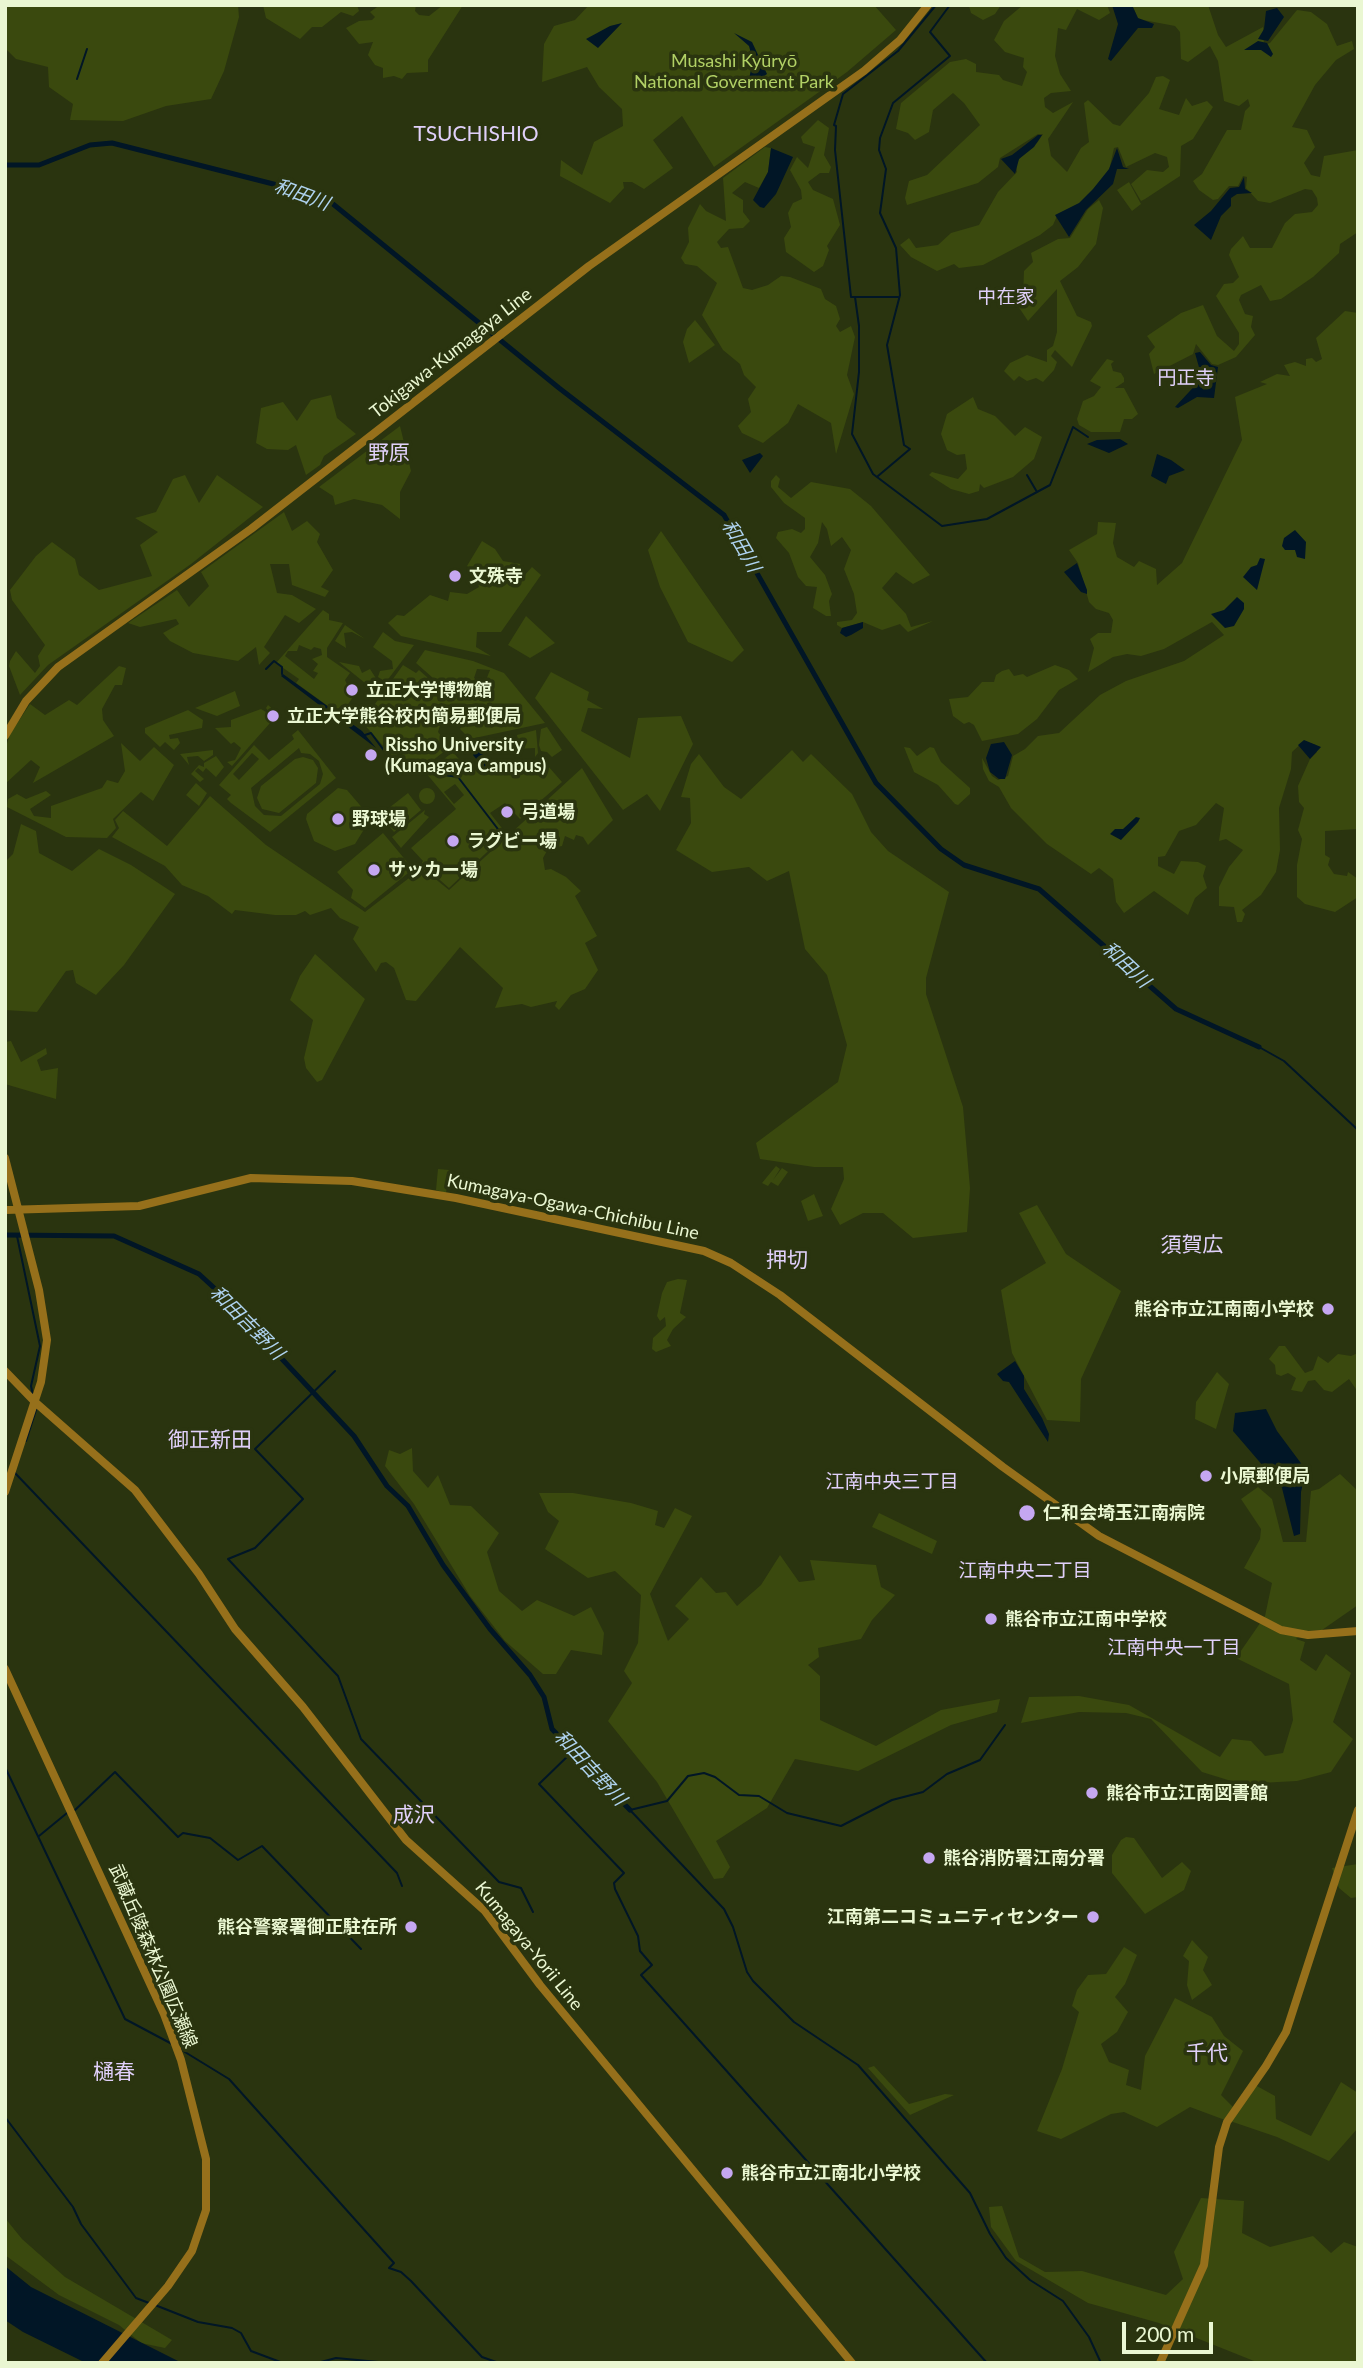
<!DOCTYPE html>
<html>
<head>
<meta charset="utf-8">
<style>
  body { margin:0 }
  #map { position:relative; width:1363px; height:2368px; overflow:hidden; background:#2a340f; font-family:Lato,sans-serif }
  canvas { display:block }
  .frame { position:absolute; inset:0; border:7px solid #eaf7d2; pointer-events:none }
  .scale { position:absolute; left:1122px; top:2322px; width:91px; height:32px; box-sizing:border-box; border:4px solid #eaf7d2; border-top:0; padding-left:9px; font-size:21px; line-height:24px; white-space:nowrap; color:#eaf7d2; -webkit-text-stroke:5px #2a340f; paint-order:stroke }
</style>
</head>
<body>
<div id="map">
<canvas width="1363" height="2368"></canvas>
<div class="frame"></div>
<div class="scale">200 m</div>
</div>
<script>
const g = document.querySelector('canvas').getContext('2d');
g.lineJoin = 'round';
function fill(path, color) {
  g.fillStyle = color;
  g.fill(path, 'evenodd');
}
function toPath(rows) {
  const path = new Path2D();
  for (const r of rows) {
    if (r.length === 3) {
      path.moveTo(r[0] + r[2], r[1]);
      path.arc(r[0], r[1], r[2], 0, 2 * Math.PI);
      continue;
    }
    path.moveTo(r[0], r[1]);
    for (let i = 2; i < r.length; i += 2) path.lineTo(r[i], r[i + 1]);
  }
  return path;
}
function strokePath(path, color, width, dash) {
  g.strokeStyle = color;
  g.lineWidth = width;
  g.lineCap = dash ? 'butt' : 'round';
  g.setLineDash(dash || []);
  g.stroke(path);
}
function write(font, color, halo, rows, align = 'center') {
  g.font = font + ' Lato,"Noto Sans JP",sans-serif';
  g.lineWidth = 7;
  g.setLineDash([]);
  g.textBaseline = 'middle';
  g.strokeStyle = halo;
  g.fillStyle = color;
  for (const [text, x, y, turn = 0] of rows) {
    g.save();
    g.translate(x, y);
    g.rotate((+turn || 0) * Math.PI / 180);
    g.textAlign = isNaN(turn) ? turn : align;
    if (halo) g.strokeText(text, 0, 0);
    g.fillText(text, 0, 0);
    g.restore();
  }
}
const green = toPath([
  [5,5,238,5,239,17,224,71,211,99,166,106,123,121,70,120,73,104,49,87,48,67,16,59,5,48],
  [263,5,357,5,359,11,353,16,341,12,322,27,312,27,300,39,266,18],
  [380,5,416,5,415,11,419,15,429,16,443,5,463,5,428,60,428,72,407,73,402,79,394,76,383,78,383,68,375,65,368,55,373,42,359,44,346,28,359,21,372,20,375,17,370,12],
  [589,5,874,5,896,30,847,72,714,167,682,116,653,140,673,168,644,189,632,182,623,182,624,188,610,203,560,176,561,160,582,175,594,142,623,126,622,109,599,87,587,67,542,82,544,44,554,26,575,20],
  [1001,5,995,14,983,20,971,13,969,6],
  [1023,5,1107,5,1110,13,1099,20,1077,9,1066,30,1058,28,1055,56,1060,74,1071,91,1051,93,1044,98,1045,107,1053,113,1073,102,1048,139,1051,156,1067,172,1081,148,1089,142,1084,103,1088,100,1113,124,1120,126,1149,93,1156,77,1163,76,1170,80,1159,109,1179,115,1186,98,1192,106,1207,101,1213,107,1193,139,1181,146,1180,176,1145,199,1141,201,1131,184,1147,170,1163,172,1169,167,1167,157,1155,153,1126,167,1118,147,1114,148,1109,171,1080,205,1057,216,1053,225,1040,235,983,265,959,268,954,264,937,271,911,257,900,245,909,238,916,248,938,245,951,233,979,225,998,192,1017,172,1016,164,1026,148,1037,143,1043,134,1038,134,1000,158,998,167,978,183,907,205,905,198,909,181,927,175,980,125,964,103,953,93,933,110,929,132,915,140,908,133,896,129,901,103,950,62,966,59,976,64,976,72,999,75,1003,80,1022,86,1027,72,1023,67,1024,58,1005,52,994,40,1004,21],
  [1132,5,1208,5,1218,35,1226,47,1263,27,1264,45,1270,43,1297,10,1311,12,1327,24,1337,46,1352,41,1354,49,1336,60,1315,85,1292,127,1307,130,1315,147,1304,163,1311,175,1320,177,1324,156,1358,150,1358,232,1340,244,1339,253,1313,277,1281,299,1270,301,1261,285,1241,295,1239,300,1245,314,1253,316,1251,327,1255,335,1236,357,1218,365,1212,364,1196,344,1193,354,1154,374,1149,354,1155,347,1147,336,1181,313,1203,305,1217,336,1234,351,1239,344,1239,333,1216,296,1224,284,1233,283,1239,277,1229,255,1231,249,1243,236,1250,248,1272,248,1285,223,1295,214,1312,212,1318,205,1317,198,1312,190,1305,189,1270,203,1258,201,1246,188,1247,177,1243,176,1238,186,1229,186,1218,199,1213,200,1199,190,1193,181,1202,174,1227,130,1241,130,1245,111,1250,106,1248,99,1239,106,1224,101,1218,61,1210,46,1188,62,1181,59,1180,32,1175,26,1138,19],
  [818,120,829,128,824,155,831,167,829,173,820,173,808,182,813,190,833,199,840,225,827,246,829,250,823,266,814,272,786,252,784,238,791,227,788,213,793,203,802,199,801,190,790,170,797,157,808,168,815,147,803,143,801,137],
  [765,147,771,148,768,172,759,188,745,182,732,193,743,200,743,212,750,221,743,228,729,229,717,242,721,248,728,247,743,288,752,290,768,285,781,276,790,277,821,289,825,299,836,306,840,319,836,326,840,332,851,326,855,337,847,375,854,394,836,454,831,423,798,404,788,423,763,443,742,433,738,426,751,412,748,399,756,387,744,375,740,364,723,350,702,315,717,283,697,266,685,264,681,258,689,242,688,228,700,204,706,211,726,221,723,178],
  [1129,182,1141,204,1132,211,1117,190],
  [1099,200,1103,208,1096,244,1078,267,1060,281,1077,316,1091,322,1092,326,1072,367,1055,350,1051,356,1057,362,1054,370,1043,382,1036,378,1027,381,1019,376,1014,381,1004,371,1010,363,1027,355,1047,362,1047,350,1053,346,1057,332,1057,289,1028,321,1018,306,1023,298,1024,271,1033,262,1031,253,1058,239,1070,238,1088,209],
  [1345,311,1358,313,1358,829,1325,831,1325,855,1330,858,1328,865,1334,874,1347,876,1348,872,1358,879,1358,897,1335,912,1305,904,1297,897,1297,865,1302,839,1298,830,1304,808,1299,802,1298,786,1310,759,1317,752,1316,745,1304,741,1292,752,1291,769,1279,808,1280,850,1276,872,1261,895,1242,910,1245,914,1242,922,1237,922,1234,907,1219,906,1219,887,1229,867,1243,850,1226,839,1219,841,1224,808,1216,803,1196,825,1179,831,1165,856,1158,857,1158,866,1174,874,1181,861,1198,862,1206,866,1203,876,1207,888,1195,898,1188,915,1154,891,1124,913,1116,902,1113,879,1099,868,1091,874,1047,844,1011,808,999,787,989,781,983,769,982,758,992,776,998,780,1008,776,1013,756,1025,749,1038,736,1059,733,1100,695,1126,681,1184,661,1224,635,1212,622,1164,649,1141,656,1127,654,1113,657,1088,672,1094,648,1090,639,1098,633,1111,633,1113,620,1109,613,1096,609,1089,602,1078,563,1069,550,1097,534,1098,522,1116,523,1113,543,1117,557,1134,567,1139,561,1156,569,1157,585,1182,563,1242,440,1235,397,1267,384,1260,382,1277,374,1290,376,1284,365,1295,362,1306,366,1306,359,1312,358,1316,362,1322,359,1316,338],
  [695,320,715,345,689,363,683,342,687,329],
  [1107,359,1114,361,1111,364,1113,371,1121,373,1124,378,1124,382,1115,388,1124,388,1138,414,1132,419,1124,419,1120,432,1091,432,1079,425,1077,419,1083,401,1094,396,1101,387,1090,381],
  [331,395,337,418,356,434,324,456,320,465,306,475,296,445,288,450,267,449,256,443,261,408,283,402,297,421,311,400],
  [973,397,978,409,995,416,1015,436,1025,427,1042,437,1034,459,1013,477,984,488,980,484,979,491,969,494,951,489,929,475,932,472,958,479,967,469,965,454,957,455,947,450,941,434,947,414],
  [400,426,411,471,400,492,400,519,382,505,354,499,335,505,333,496,319,487],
  [185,475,199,503,217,475,263,507,191,564,48,665,20,695,9,666,10,661,16,651,35,673,40,666,38,656,45,645,12,600,10,590,36,556,52,542,75,559,79,575,99,590,152,576,140,545,158,532,135,518,156,512,173,479],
  [776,475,780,479,778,487,791,498,811,482,850,489,871,506,930,575,913,584,896,572,882,588,906,614,911,627,933,621,908,632,900,624,882,630,863,622,842,628,837,625,837,622,852,620,857,613,854,594,844,569,851,550,842,537,831,546,827,529,822,522,818,543,810,557,825,575,832,594,829,601,831,616,826,616,813,608,817,587,806,586,798,577,789,553,776,538,778,532,792,529,801,533,805,529,805,518,784,503,771,487,771,481],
  [284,512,292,531,307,521,320,534,317,542,333,570,321,587,329,591,325,597,292,585,289,564,270,564,277,593,292,595,316,609,299,623,285,615,264,647,270,653,259,665,256,647,238,661,193,653,170,641,163,633,179,624,176,619,140,627,128,623,177,590,189,607,209,586,201,572],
  [661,531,744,650,732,662,688,642,660,587,648,550],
  [482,541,495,549,503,561,520,564,523,577,532,567,541,575,501,632,477,632,476,647,491,656,401,636,388,623,397,615,404,616,430,595,448,601,450,592,467,594,479,587,475,572,467,566],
  [323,610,329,614,329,620,343,623,327,648,327,657,350,673,345,680,353,697,349,703,356,710,350,722,296,683,299,679,276,663],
  [299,645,311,650,314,647,321,649,322,655,312,659,318,664,313,671,318,673,314,679,285,656,288,651,297,651],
  [526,616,555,643,530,658,508,645],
  [345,625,365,639,352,632,344,633,346,648,335,641],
  [383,632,395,641,414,645,386,682,378,677,380,671,393,669,392,661,373,647],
  [425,650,473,661,504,673,545,723,470,739,460,729,464,722,453,706,443,716,438,732,450,747,424,767,401,765,396,759,407,751,403,748,394,758,362,722,403,665,416,673,419,670,446,694,450,693,416,663],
  [477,669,490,670,484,685,474,678],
  [339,662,359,666,362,673,370,669,377,680,370,687],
  [1055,665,1069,670,1078,679,1059,690,1037,719,1018,734,982,741,974,725,969,722,964,724,953,716,949,699,968,697,982,682,994,682,996,675,1002,671,1009,669,1014,676,1023,674,1027,677],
  [119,666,126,668,122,685,115,685,102,709,103,720,114,736,33,783,40,767,31,760,5,784,5,750,10,734,30,704,45,715,69,700,77,705],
  [551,672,589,692,587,700,603,709,588,708,581,731,630,758,638,718,681,716,693,744,660,811,647,794,623,810,535,698],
  [235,691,240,706,217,716,195,708],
  [268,705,278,714,232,766,227,762,235,760,241,748,234,742,231,744,215,728,231,727,231,720,261,709,271,715,266,708],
  [188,710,203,720,202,728,169,735,170,739,178,738,180,743,174,750,165,742,160,747,145,733,145,728],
  [547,727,562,750,552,757,547,752,541,751,539,745,541,729],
  [298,730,336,778,270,832,231,803,227,799,231,795,219,785,254,745,269,760,294,739,292,735],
  [299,748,301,753,310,754,319,761,323,774,320,784,281,816,264,815,255,806,251,788],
  [252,753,259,759,239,780,233,774],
  [536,730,538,753,535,757,535,748,514,749,519,748,517,735],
  [121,743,140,761,154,747,174,765,153,801,141,792,113,819,116,828,107,838,66,837,7,807,8,799,17,794,26,799,46,791,51,795,30,809,34,816,51,818,51,806,102,788,107,780,118,783,125,771],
  [904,747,910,748,917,756,930,747,934,748,941,762,970,788,970,794,958,805,955,804,938,785,914,772],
  [213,750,213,755,204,761,198,756,187,757,189,765,180,754],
  [792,750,803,762,811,754,852,794,871,832,888,851,949,892,926,978,926,994,963,1107,970,1188,967,1232,913,1238,883,1213,863,1213,840,1225,831,1209,844,1179,843,1167,814,1167,760,1159,756,1143,838,1082,847,1045,827,975,805,949,789,871,767,881,749,867,712,872,676,850,691,823,690,798,681,797,691,764,699,754,724,787,741,799],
  [453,752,467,769,485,771,486,768,534,765,541,758,562,782,520,819,505,803,490,813,505,832,501,834,503,837,449,888,423,865,418,869,423,861,411,848,456,809,426,773],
  [455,784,464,795,454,804,444,792],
  [216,756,224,767,216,777,206,768,203,772,198,768,195,771,204,779,200,782,191,774,199,765,204,767,204,763],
  [303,757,313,760,318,768,316,783,279,813,262,809,257,798,261,786,295,759],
  [582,768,613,820,588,845,583,837,576,835,574,840,565,836,562,846,548,849,543,858,545,870,551,869,566,877,581,891,575,896,597,936,585,943,598,970,585,989,571,995,559,1010,555,1006,557,1001,531,1007,522,1004,495,1008,503,988,460,947,416,1001,406,1000,394,968,386,962,381,963,376,972,353,939,359,927,340,918,331,908,310,915,305,911,296,915,275,915,235,910,232,914,208,896,182,885,165,866,112,837,119,828,115,820,123,811,167,846,210,796,266,845,365,912,422,868,449,890],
  [196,783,207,793,199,806,186,795],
  [338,788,347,790,371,818,355,844,335,851,314,841,306,819,307,814],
  [427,796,8],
  [408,793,421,810,408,821,394,804],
  [394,804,407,821,394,832,380,815],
  [425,810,424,814,429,817,401,848,392,837],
  [21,824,36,831,39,853,72,871,99,849,131,865,175,894,124,965,96,995,76,983,73,970,66,971,37,1012,5,1010,5,862,13,854],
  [383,833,413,869,365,908,351,898,353,890,337,872],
  [315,954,365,999,322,1080,317,1082,306,1068,304,1058,313,1020,290,1000,300,976],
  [11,1041,21,1062,46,1048,47,1054,37,1060,41,1071,58,1068,56,1099,5,1084,5,1042],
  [776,1166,780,1169,773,1180,782,1168,788,1172,778,1186,771,1182,768,1186,762,1183],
  [438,1169,449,1170,446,1193,436,1190],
  [814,1194,823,1216,808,1221,801,1201],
  [1037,1205,1066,1254,1121,1291,1081,1379,1080,1422,1047,1420,1012,1353,1001,1290,1046,1263,1019,1213],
  [678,1279,687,1280,680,1313,686,1317,673,1329,667,1340,671,1346,656,1352,652,1349,653,1338,666,1326,665,1317,660,1321,657,1316,662,1293,667,1282],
  [1279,1346,1285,1346,1305,1373,1313,1370,1318,1356,1328,1363,1338,1354,1351,1356,1358,1353,1358,1392,1349,1379,1332,1392,1324,1390,1315,1380,1308,1381,1302,1392,1291,1390,1296,1378,1288,1373,1281,1376,1276,1374,1275,1365,1269,1359],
  [1217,1372,1229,1384,1216,1429,1195,1419,1196,1402],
  [412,1448,413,1471,428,1488,438,1475,450,1505,471,1506,499,1533,487,1552,499,1591,522,1611,537,1600,574,1616,591,1607,604,1633,602,1655,571,1650,556,1674,543,1674,505,1641,470,1596,414,1504,385,1466,389,1450,400,1454],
  [1340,1474,1358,1491,1358,1605,1322,1630,1304,1631,1296,1639,1305,1642,1300,1660,1316,1671,1326,1654,1351,1673,1333,1722,1353,1739,1331,1772,1297,1781,1241,1784,1202,1772,1151,1719,1126,1713,1079,1712,1021,1723,1029,1697,1079,1696,1129,1705,1220,1757,1232,1739,1251,1741,1265,1756,1283,1753,1293,1720,1289,1684,1236,1658,1265,1616,1272,1583,1244,1568,1260,1539,1261,1529,1241,1499,1258,1487,1272,1499,1283,1542,1306,1542,1311,1491,1319,1489],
  [539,1493,573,1493,631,1503,658,1511,655,1525,664,1528,675,1508,692,1516,650,1594,668,1641,689,1619,675,1606,701,1577,716,1593,726,1592,737,1606,761,1585,780,1555,799,1582,815,1580,810,1560,876,1565,881,1587,895,1595,872,1620,861,1639,818,1648,819,1657,808,1665,820,1676,820,1720,876,1746,941,1710,1000,1699,997,1712,951,1725,858,1771,795,1759,767,1808,716,1841,730,1867,723,1878,714,1879,657,1782,608,1721,632,1683,624,1671,638,1643,641,1595,615,1571,588,1578,545,1549,559,1521,548,1512],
  [879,1513,937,1541,932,1554,872,1527],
  [1126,1837,1134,1838,1162,1878,1182,1862,1191,1871,1184,1890,1145,1914,1112,1873,1112,1855,1121,1840],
  [1358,1864,1358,1897,1351,1898,1339,1888,1332,1868],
  [1192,1940,1208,1957,1203,1970,1212,1985,1192,2000,1187,1985,1189,1961,1183,1956],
  [1124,1947,1137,1955,1125,1984,1115,1997,1128,2012,1117,2032,1101,2044,1109,2062,1129,2070,1126,2085,1141,2090,1145,2056,1175,1998,1212,2017,1224,2036,1243,2051,1221,2095,1233,2107,1225,2120,1190,2107,1157,2127,1124,2112,1111,2114,1061,2139,1037,2131,1062,2069,1079,2012,1072,2006,1077,1990,1088,1975,1106,1974],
  [874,2066,909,2104,945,2094,954,2095,910,2115,868,2068],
  [1341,2082,1358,2093,1358,2128,1329,2161,1277,2137,1230,2121,1255,2085,1275,2096,1276,2119,1311,2136],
  [1201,2198,1244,2201,1242,2233,1270,2247,1313,2236,1331,2253,1344,2242,1358,2247,1358,2363,1259,2363,1159,2323,1088,2303,1016,2261,991,2227,989,2207,1002,2206,1019,2257,1045,2272,1082,2271,1166,2295,1183,2279,1174,2252],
  [5,2218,22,2239,65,2277,172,2340,165,2348,141,2343,119,2325,59,2295,5,2255]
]);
const water = toPath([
  [1112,5,1132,5,1138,18,1154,24,1152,28,1138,28,1111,61,1108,59,1118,24],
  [1277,8,1284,17,1268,41,1258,39,1264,29,1266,11],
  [622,23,598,48,586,39,610,26],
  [734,33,752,42,767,74,754,83,748,83,753,61,749,46],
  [1258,41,1267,43,1273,54,1271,57,1261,50,1244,50],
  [1038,135,1042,135,1034,147,1019,159,1015,174,1001,159,1012,155],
  [771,148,793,157,776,194,764,208,760,207,753,200,768,172],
  [1117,148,1123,167,1129,169,1117,169,1113,184,1086,210,1069,237,1055,215,1079,203,1093,189,1109,169],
  [1244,177,1245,189,1252,193,1237,194,1231,198,1231,206,1221,216,1211,240,1194,225,1211,211,1230,188,1239,187],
  [1200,352,1211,365,1218,367,1214,398,1197,397,1178,408,1175,407,1202,378,1195,353],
  [1120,439,1128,444,1109,453,1087,444,1097,440],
  [760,453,763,456,750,473,742,460],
  [1157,454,1171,460,1185,470,1169,476,1166,484,1160,481,1151,476],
  [1295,530,1306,542,1305,559,1297,557,1295,550,1285,550,1282,546,1284,538],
  [1260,558,1265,559,1257,590,1243,577,1251,567,1257,565],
  [1077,563,1087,590,1087,594,1081,592,1064,572],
  [1237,597,1244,603,1244,609,1234,626,1225,628,1211,614,1224,610],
  [863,622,863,628,851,635,846,637,840,633,842,628],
  [283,674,362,731,376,748,281,676],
  [480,740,486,768,486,771,473,755,473,741],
  [1304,740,1321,747,1310,759,1298,745],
  [1004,742,1012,755,1005,779,999,779,990,772,986,758,991,744],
  [1136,817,1140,818,1138,822,1121,840,1110,834,1115,829,1123,829],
  [1015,1361,1024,1376,1024,1389,1042,1418,1049,1434,1048,1442,1009,1382,1003,1381,997,1374],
  [1266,1409,1277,1431,1306,1470,1301,1492,1300,1534,1294,1536,1282,1488,1233,1431,1235,1413],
  [5,2266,31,2287,182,2363,86,2363,23,2332,5,2320]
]);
const stream = toPath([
  [936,5,898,51,843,94,834,125,836,126,835,150,851,297,855,297,859,326,859,372,852,434,873,474,942,526,987,519,1037,492],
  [77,79,87,49],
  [855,297,898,297],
  [1027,475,1037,492,1050,485,1073,427,1088,437],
  [878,476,910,449,904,445,887,345,900,295,896,248,880,213,886,169,879,150,880,138,893,103,950,56,930,32,950,5],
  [266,669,274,661,282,667,282,674],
  [365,735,371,733,397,768,458,777,504,837],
  [1259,1047,1284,1061,1358,1130],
  [17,1236,40,1346,31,1386,33,1395],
  [335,1371,255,1449,303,1499,255,1548,228,1559,338,1676,361,1739,499,1882,521,1888,533,1912],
  [26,1441,36,1410],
  [15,1473,397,1873,402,1886],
  [572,1752,539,1784,624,1873,614,1883,615,1889,638,1936,640,1951,652,1965,641,1975,987,2363],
  [5,1767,125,2019,172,2044],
  [75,1810,115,1772,178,1837,183,1833,210,1838,238,1860,262,1846,361,1949],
  [630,1810,724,1909,733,1927,747,1972,753,1981,794,2022,858,2065,970,2193,990,2234,1006,2258,1030,2280,1063,2301,1089,2337,1101,2363],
  [630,1810,667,1801,688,1776,704,1773,715,1777,739,1795,759,1796,787,1813,841,1826,892,1800,923,1792,947,1774,980,1760,1005,1725],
  [39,1836,67,1813],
  [180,2049,229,2079,394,2263,389,2268,401,2272,411,2281,482,2357,499,2363],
  [5,2117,73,2207,81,2224,136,2298,149,2303],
  [155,2305,198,2322,232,2328,241,2333,251,2351,283,2363],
  [317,2363,336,2358,389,2363]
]);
const river = toPath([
  [5,165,39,165,90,145,112,143,293,189,333,204,559,388,724,515,876,783,941,849,964,865,1039,889,1176,1009,1259,1047],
  [5,1235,114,1236,199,1274,224,1297,354,1436,387,1486,408,1506,443,1565,490,1629,530,1675,544,1697,552,1729,630,1810]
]);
const major = toPath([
  [5,736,26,701,58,667,251,529,589,266,864,71,900,40,928,5],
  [5,1158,39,1290,47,1340,41,1382,5,1492],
  [5,1210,139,1206,251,1178,352,1181,456,1198,704,1251,731,1263,780,1295,1003,1467,1099,1536,1281,1630,1308,1635,1358,1631],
  [5,1371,35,1402,135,1490,199,1574,235,1629,303,1707,406,1840,485,1911,540,1985,852,2363],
  [5,1669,164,2014,181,2060,206,2159,206,2210,192,2251,168,2286,102,2363],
  [1160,2363,1204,2265,1219,2147,1227,2122,1266,2066,1286,2032,1358,1810]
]);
const markers = [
  [455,576,7,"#c5a7f1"],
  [352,690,7,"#c5a7f1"],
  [273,716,7,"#c5a7f1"],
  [371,755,7,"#c5a7f1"],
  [507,812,7,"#c5a7f1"],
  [338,819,7,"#c5a7f1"],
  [453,841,7,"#c5a7f1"],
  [374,870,7,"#c5a7f1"],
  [1328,1309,7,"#c5a7f1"],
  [1206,1476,7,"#c5a7f1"],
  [1027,1513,9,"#c5a7f1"],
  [991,1619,7,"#c5a7f1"],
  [1092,1793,7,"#c5a7f1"],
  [929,1858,7,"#c5a7f1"],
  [1093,1917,7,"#c5a7f1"],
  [411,1927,7,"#c5a7f1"],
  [727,2173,7,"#c5a7f1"]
];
const parkNames = [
  ["Musashi Kyūryō",734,61],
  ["National Goverment Park",734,82]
];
const streetNames = [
  ["Tokigawa-Kumagaya Line",451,353,-38],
  ["Kumagaya-Ogawa-Chichibu Line",573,1207,12],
  ["Kumagaya-Yorii Line",529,1946,51],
  ["武蔵丘陵森林公園広瀬線",153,1956,67]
];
const poiNames = [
  ["文殊寺",469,576],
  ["立正大学博物館",366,690],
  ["立正大学熊谷校内簡易郵便局",287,716],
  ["Rissho University",385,745],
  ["(Kumagaya Campus)",385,766],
  ["弓道場",521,812],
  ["野球場",352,819],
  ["ラグビー場",467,841],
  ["サッカー場",388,870],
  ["熊谷市立江南南小学校",1314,1309,"right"],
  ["小原郵便局",1220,1476],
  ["仁和会埼玉江南病院",1043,1513],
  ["熊谷市立江南中学校",1005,1619],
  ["熊谷市立江南図書館",1106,1793],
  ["熊谷消防署江南分署",943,1858],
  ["江南第二コミュニティセンター",1079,1917,"right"],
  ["熊谷警察署御正駐在所",397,1927,"right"],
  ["熊谷市立江南北小学校",741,2173]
];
const waterNames = [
  ["和田川",302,195,20],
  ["和田川",741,546,60],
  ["和田川",1126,965,43],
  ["和田吉野川",247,1323,45],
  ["和田吉野川",590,1768,47]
];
const neighbourhoodNames = [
  ["中在家",1006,297],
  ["円正寺",1186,378],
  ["江南中央三丁目",892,1482],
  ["江南中央二丁目",1025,1571],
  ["江南中央一丁目",1174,1648]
];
const quarterNames = [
  ["TSUCHISHIO",476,134],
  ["野原",389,453],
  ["須賀広",1192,1245],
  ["押切",787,1260],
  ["御正新田",210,1440],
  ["成沢",414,1815],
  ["千代",1207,2053],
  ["樋春",114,2072]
];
fill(green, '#3a490e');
fill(water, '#011626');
strokePath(stream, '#011626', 2);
strokePath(river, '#011626', 5);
strokePath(major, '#96701b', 8);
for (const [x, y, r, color] of markers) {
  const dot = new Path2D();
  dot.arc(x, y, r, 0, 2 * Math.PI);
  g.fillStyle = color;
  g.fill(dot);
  strokePath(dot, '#2a340f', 2.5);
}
write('18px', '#b1d065', '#2a340f', parkNames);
write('18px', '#eaf7d2', '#2a340f', streetNames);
write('bold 18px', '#eaf7d2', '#2a340f', poiNames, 'left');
write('italic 19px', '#afd3f0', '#2a340f', waterNames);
write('19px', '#e0d0fa', '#2a340f', neighbourhoodNames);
write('21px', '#e0d0fa', '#2a340f', quarterNames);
</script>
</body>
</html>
